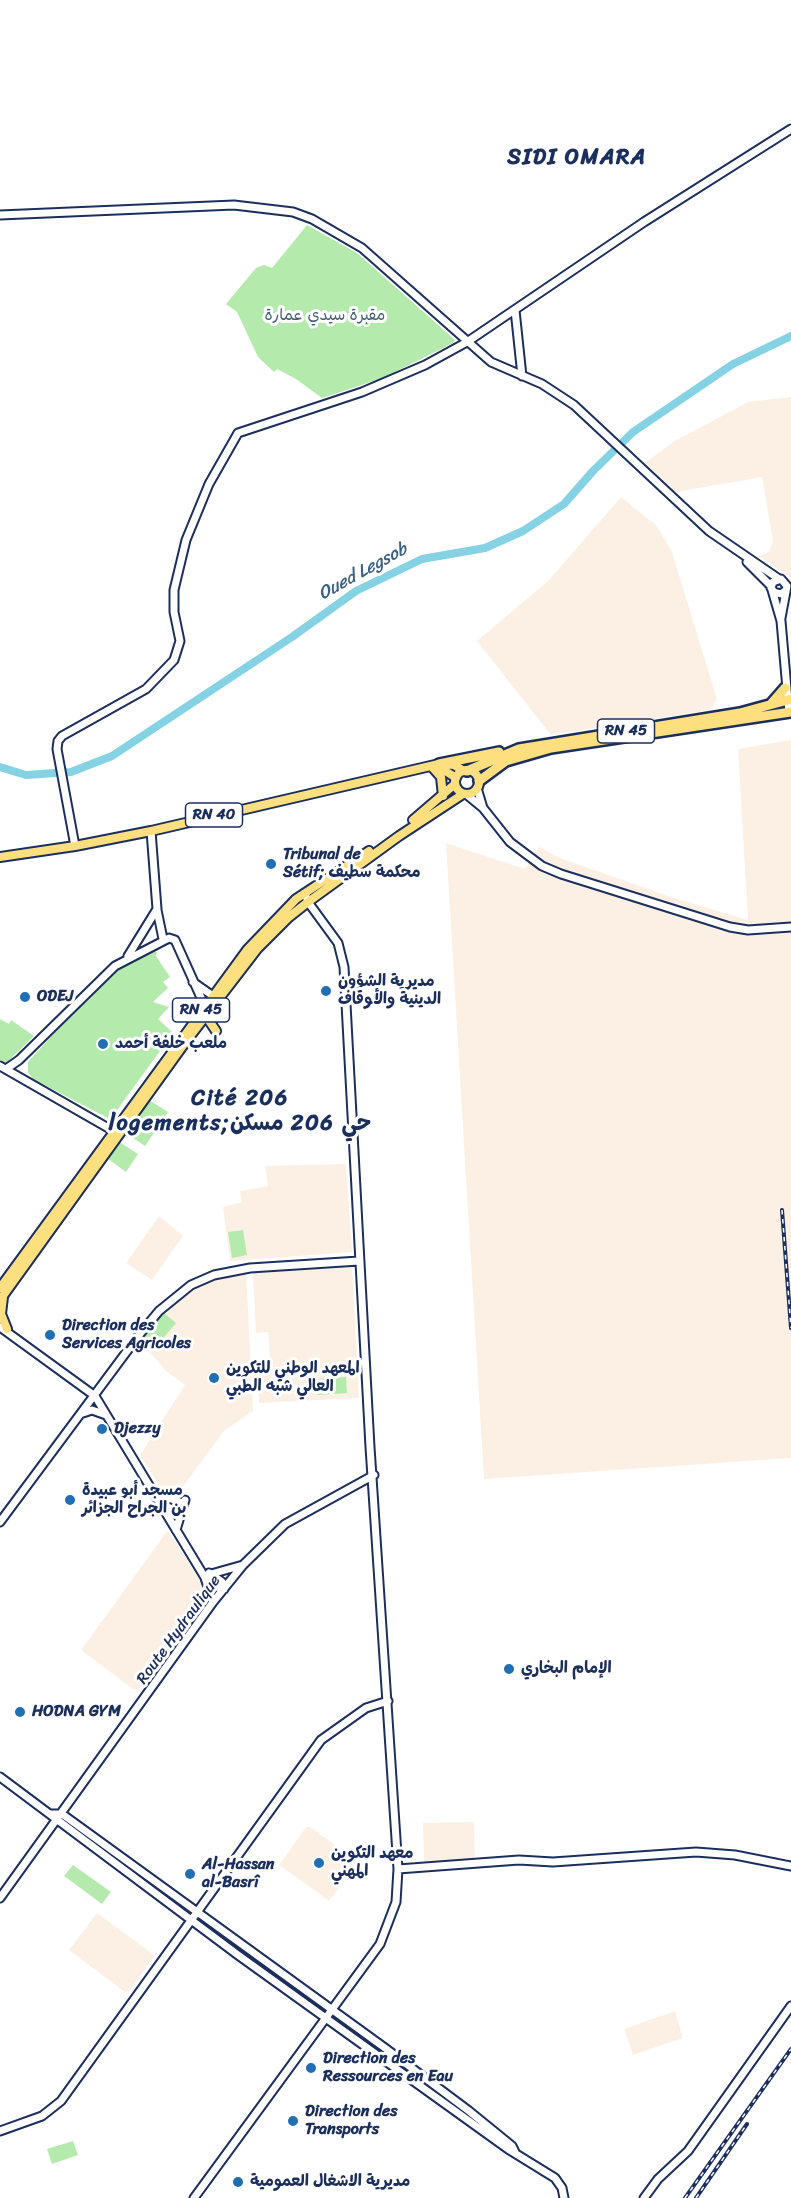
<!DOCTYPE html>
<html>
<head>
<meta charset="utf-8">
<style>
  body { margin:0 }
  canvas { display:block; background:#fff }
</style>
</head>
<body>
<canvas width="791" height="2198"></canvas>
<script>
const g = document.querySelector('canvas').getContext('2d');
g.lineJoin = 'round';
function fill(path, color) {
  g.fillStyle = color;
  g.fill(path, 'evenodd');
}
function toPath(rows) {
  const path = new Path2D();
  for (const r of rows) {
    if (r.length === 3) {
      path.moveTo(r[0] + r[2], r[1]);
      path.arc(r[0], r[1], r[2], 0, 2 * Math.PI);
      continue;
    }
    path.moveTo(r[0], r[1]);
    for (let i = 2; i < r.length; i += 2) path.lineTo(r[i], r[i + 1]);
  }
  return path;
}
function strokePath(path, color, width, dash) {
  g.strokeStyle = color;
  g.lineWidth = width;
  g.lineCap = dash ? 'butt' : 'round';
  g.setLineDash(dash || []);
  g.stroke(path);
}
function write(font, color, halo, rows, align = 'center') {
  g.font = font + ' Sriracha,"Playpen Sans Arabic",sans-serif';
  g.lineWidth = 6;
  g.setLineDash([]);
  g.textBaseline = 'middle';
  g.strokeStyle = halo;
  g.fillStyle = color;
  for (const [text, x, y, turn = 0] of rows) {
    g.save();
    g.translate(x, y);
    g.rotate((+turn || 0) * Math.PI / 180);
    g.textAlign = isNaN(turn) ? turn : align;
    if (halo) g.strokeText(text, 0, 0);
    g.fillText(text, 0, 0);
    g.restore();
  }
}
const built = toPath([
  [791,397,791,578,759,556,769,552,773,541,762,477,676,492,645,463,673,442,748,402],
  [621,497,657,526,672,552,717,699,710,710,551,735,477,641,549,580],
  [791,740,791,1458,484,1479,446,843,525,869,539,847,560,858,671,897,748,920,738,749],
  [346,1164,352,1252,230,1261,223,1207,242,1202,240,1191,268,1186,265,1166],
  [159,1216,183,1236,152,1280,126,1263],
  [352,1266,359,1398,259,1403,257,1363,270,1362,269,1345,268,1332,256,1333,253,1271],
  [246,1271,253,1411,224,1431,176,1496,162,1490,140,1455,185,1385,166,1371,138,1339,161,1313,196,1284],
  [168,1530,207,1591,207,1597,141,1687,134,1690,81,1650],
  [474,1822,475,1860,424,1863,423,1823],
  [306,1827,310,1827,359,1862,329,1901,279,1865],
  [97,1913,153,1954,154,1957,129,1991,125,1992,69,1950],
  [675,2011,683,2038,633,2055,624,2029]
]);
const green = toPath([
  [307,225,357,253,455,340,453,343,383,378,322,398,296,379,277,369,274,372,258,357,237,312,226,304,256,268,264,265,272,268],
  [147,949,157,952,156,956,170,977,163,982,168,988,153,1002,169,1007,158,1019,173,1033,112,1117,108,1118,33,1079,28,1072,28,1062,113,968],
  [0,1019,9,1024,11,1020,34,1036,6,1063,0,1060],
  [149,1100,168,1112,145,1146,124,1132],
  [118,1141,138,1154,126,1172,107,1158],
  [243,1230,247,1255,232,1258,228,1232],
  [164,1313,176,1323,155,1348,143,1338],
  [346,1377,347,1393,317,1395,316,1379],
  [73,1865,111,1892,102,1904,64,1876],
  [73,2141,78,2155,52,2164,47,2149]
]);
const river = toPath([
  [0,767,26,775,71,772,112,756,292,637,356,591,422,559,485,548,523,531,564,504,593,471,633,432,733,364,791,336]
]);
const secondary = toPath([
  [0,215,234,205,293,212,312,219,362,248,491,362,542,384,574,405,709,531,779,579],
  [515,310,522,376],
  [747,562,771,586],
  [772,590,781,621,789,712],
  [781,618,787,586,781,579,773,582,771,588,774,592,781,594,785,591],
  [477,788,483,808],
  [466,794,483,808,510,842,542,866,561,874,730,927,748,930,791,927],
  [75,846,57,749,58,741,62,736,146,689,174,660,180,641,174,612,174,590,186,540,209,484,238,433,362,392,425,365,467,342,644,222,791,129],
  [305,893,308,902,338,943,344,967,370,1447,398,1869,519,1860,553,1862,696,1852,735,1855,791,1866],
  [157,910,163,939],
  [128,956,157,909,151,831],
  [193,982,213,996],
  [0,1066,117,1133],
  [6,1069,19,1060,115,966,169,938,175,940,207,1011],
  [0,1327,95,1396,204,1576,217,1587,224,1589],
  [83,1413,92,1410,106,1415],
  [154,1493,183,1503],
  [0,1522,139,1335,159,1311,191,1285,214,1275,250,1268,359,1261],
  [176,1530,185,1500],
  [209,1573,222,1582,224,1589],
  [211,1574,243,1565],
  [205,1578,213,1602],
  [0,1777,238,1955,508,2149,555,2178,562,2188,564,2198],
  [51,1814,62,1814,385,2048,469,2111,512,2146,515,2152],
  [0,1898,213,1602,243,1565,285,1524,374,1475],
  [0,2131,42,2116,61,2101,321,1740,366,1708,388,1701],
  [194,2198,380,1944,396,1902,398,1869],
  [644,2198,658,2179,688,2151,791,2006]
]);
const primary = toPath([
  [433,768,441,777,443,796],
  [435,768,441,768,456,778],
  [467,782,12],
  [413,820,455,784],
  [0,857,75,846,151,831,439,764,454,765,464,771],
  [206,1016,216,1031],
  [0,1288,247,950,296,899,369,851],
  [3,1297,1,1314,7,1329],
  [0,1300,187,1040,257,949,289,917,308,902,399,836,463,794]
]);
const highway = toPath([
  [771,704,785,688],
  [439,764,499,752],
  [467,771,519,749,740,713,791,699],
  [479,781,506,761,551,748,791,712]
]);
const rail = toPath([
  [782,1210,791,1328],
  [685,2198,791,2049],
  [696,2198,747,2124]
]);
const markers = [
  [271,864,6,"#1f6fb2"],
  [326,991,6,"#1f6fb2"],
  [25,997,6,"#1f6fb2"],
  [103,1044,6,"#1f6fb2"],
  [50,1335,6,"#1f6fb2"],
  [214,1378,6,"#1f6fb2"],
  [102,1429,6,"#1f6fb2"],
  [70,1500,6,"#1f6fb2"],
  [509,1669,6,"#1f6fb2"],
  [20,1712,6,"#1f6fb2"],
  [319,1863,6,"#1f6fb2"],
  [190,1874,6,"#1f6fb2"],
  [311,2068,6,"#1f6fb2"],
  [293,2121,6,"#1f6fb2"],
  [238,2182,6,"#1f6fb2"]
];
const shields = [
  [626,731,57],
  [214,815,57],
  [201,1010,57]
];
const shieldNames = [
  ["RN 45",626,731],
  ["RN 40",214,815],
  ["RN 45",201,1010]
];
const parkNames = [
  ["مقبرة سيدي عمارة",325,316]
];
const poiNames = [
  ["Tribunal de",283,855],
  ["Sétif; محكمة سطيف",283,873],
  ["مديرية الشؤون",338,982],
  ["الدينية والأوقاف",338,1000],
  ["ODEJ",37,997],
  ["ملعب خلفة أحمد",115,1044],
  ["Direction des",62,1326],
  ["Services Agricoles",62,1344],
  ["المعهد الوطني للتكوين",226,1369],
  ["العالي شبه الطبي",226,1387],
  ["Djezzy",114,1429],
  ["مسجد أبو عبيدة",82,1491],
  ["بن الجراح الجزائر",82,1509],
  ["الإمام البخاري",521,1669],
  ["HODNA GYM",32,1712],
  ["معهد التكوين",331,1854],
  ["المهني",331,1872],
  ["Al-Hassan",202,1865],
  ["al-Basrî",202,1883],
  ["Direction des",323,2059],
  ["Ressources en Eau",323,2077],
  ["Direction des",305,2112],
  ["Transports",305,2130],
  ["مديرية الاشغال العمومية",250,2182]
];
const streetNames = [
  ["Route Hydraulique",179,1630,-54]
];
const waterNames = [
  ["Oued Legsob",363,572,-29]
];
const districtNames = [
  ["SIDI OMARA",577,158],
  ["Cité 206",240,1099],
  ["logements;حي 206 مسكن",240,1124]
];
fill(built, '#fcf0e4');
fill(green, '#b4eaac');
strokePath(river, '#86d2e5', 8);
strokePath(secondary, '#1b2f5e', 11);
strokePath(primary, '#1b2f5e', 12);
strokePath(highway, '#1b2f5e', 14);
strokePath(secondary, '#fff', 7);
strokePath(primary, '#fedf80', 8);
strokePath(highway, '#fedf80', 9);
strokePath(rail, '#1b2f5e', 4);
strokePath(rail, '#fff', 1.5, [4.5]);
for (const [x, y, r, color] of markers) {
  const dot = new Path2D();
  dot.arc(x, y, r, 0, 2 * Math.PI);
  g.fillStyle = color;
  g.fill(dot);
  strokePath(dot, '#fff', 2);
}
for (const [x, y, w] of shields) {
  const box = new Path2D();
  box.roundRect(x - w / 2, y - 12, w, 24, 4.5);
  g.fillStyle = '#fff';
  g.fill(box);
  strokePath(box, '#1b2f5e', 1.5);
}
write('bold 15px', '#1b2f5e', null, shieldNames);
write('16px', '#415e72', '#fff', parkNames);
write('bold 16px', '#1b2f5e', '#fff', poiNames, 'left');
write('16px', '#1b2f5e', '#fff', streetNames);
write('italic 18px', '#3b6086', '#fff', waterNames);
g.letterSpacing = '1.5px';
write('bold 22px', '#1b2f5e', '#fff', districtNames);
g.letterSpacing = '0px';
</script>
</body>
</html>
